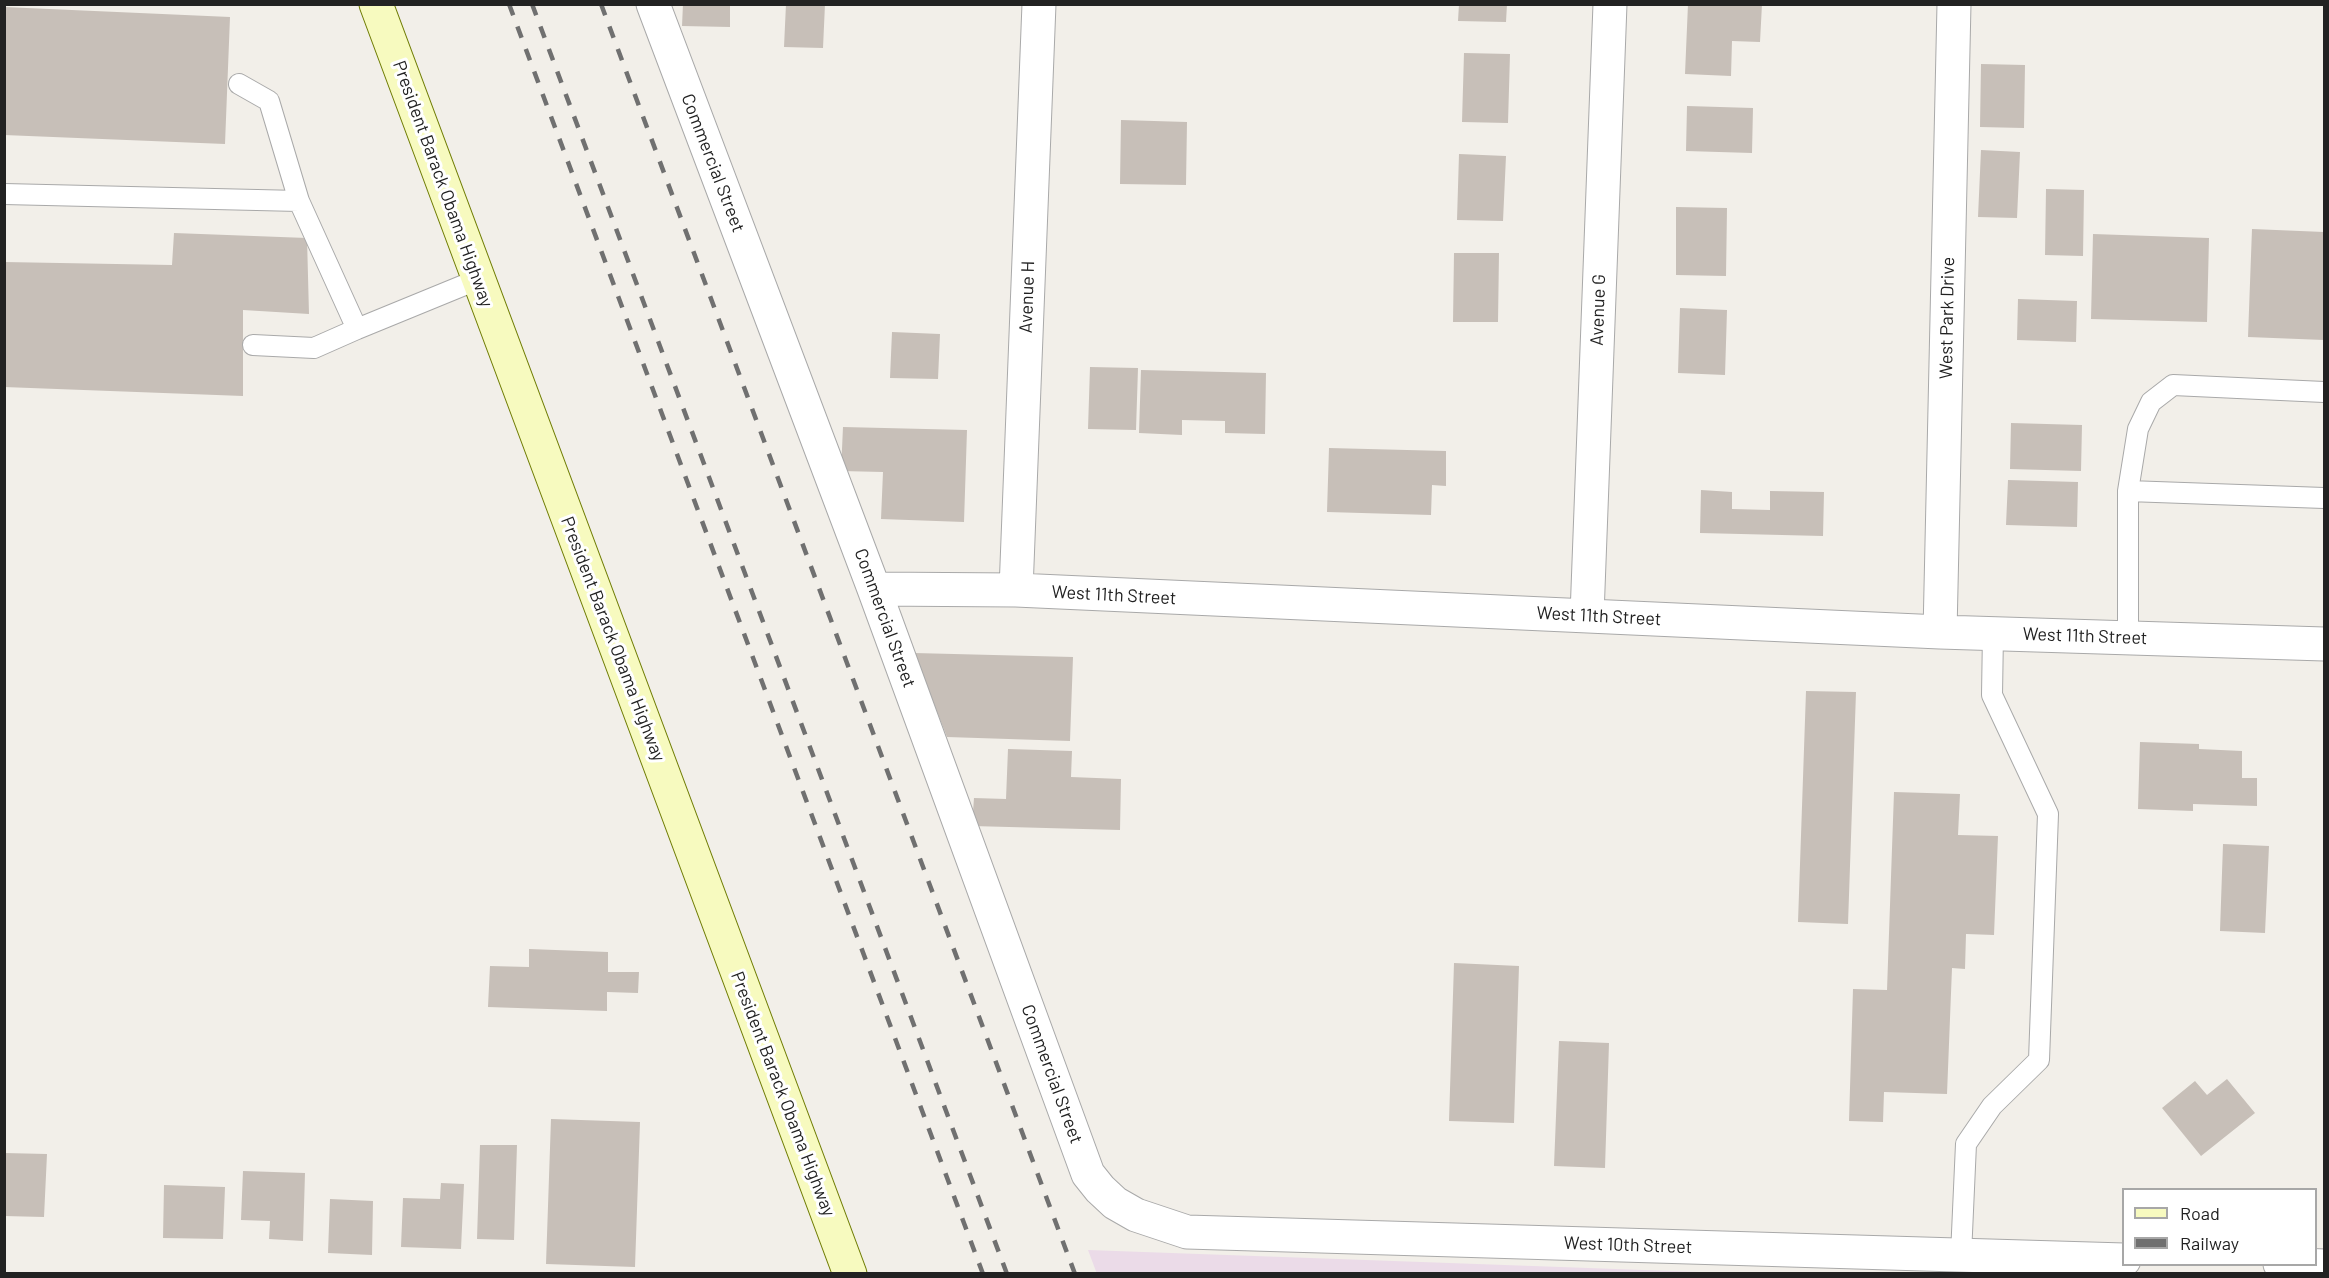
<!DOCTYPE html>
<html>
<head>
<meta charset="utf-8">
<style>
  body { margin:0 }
  #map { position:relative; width:2329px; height:1278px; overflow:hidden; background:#f2efe9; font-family:Barlow,sans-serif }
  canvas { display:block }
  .frame { position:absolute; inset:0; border:6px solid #222; pointer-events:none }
  .legend { position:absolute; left:2122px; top:1188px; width:195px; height:78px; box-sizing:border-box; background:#fff; border:2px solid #a7a7a7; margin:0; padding:8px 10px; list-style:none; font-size:18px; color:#222 }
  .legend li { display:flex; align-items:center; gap:12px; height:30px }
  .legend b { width:30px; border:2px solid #a7a7a7 }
</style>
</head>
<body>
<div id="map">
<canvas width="2329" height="1278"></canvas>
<div class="frame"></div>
<ul class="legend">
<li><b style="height:8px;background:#f7fabf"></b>Road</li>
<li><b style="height:8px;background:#707070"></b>Railway</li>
</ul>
</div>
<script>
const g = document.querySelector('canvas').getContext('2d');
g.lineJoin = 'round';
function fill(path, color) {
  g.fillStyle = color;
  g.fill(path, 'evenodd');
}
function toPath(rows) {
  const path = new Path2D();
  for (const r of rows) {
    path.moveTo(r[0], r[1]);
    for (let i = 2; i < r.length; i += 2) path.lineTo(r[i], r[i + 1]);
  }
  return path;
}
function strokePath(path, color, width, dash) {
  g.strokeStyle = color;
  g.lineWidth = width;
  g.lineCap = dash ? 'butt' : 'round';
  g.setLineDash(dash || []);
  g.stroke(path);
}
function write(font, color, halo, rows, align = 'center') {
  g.font = font + ' Barlow,sans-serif';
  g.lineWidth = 6;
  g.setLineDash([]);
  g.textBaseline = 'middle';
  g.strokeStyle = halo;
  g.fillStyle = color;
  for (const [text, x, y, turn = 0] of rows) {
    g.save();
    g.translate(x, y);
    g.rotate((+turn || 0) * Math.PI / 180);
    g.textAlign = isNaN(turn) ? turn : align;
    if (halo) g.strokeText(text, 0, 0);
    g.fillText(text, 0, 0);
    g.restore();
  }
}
const industrial = toPath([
  [1088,1250,1727,1273,1097,1274]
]);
const building = toPath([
  [683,4,730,4,730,27,682,26],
  [786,4,825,4,823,48,784,47],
  [1459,4,1507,4,1506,22,1458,21],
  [1688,4,1762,4,1760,42,1732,41,1731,76,1685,74],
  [4,7,230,17,225,144,4,135],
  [1464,53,1510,54,1508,123,1462,122],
  [1981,64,2025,65,2024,128,1980,127],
  [1687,106,1753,108,1752,153,1686,151],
  [1121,120,1187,122,1186,185,1120,184],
  [1981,150,2020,152,2017,218,1978,217],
  [1459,154,1506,156,1503,221,1457,220],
  [2046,189,2084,190,2083,256,2045,255],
  [1676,207,1727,208,1726,276,1676,275],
  [2252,229,2324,232,2324,340,2248,337],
  [174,233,307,238,309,314,243,310,243,396,4,387,4,262,172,265],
  [2093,234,2209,238,2207,322,2091,319],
  [1454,253,1499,253,1498,322,1453,322],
  [2018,299,2077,301,2076,342,2017,340],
  [1680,308,1727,310,1725,375,1678,373],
  [892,332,940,334,938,379,890,378],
  [1090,367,1138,368,1136,430,1088,429],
  [1141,370,1266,373,1265,434,1225,433,1225,421,1182,420,1182,435,1139,433],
  [2011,423,2082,425,2081,471,2010,469],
  [843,427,967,430,964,522,881,519,883,472,841,471],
  [1329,448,1446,451,1446,486,1432,485,1431,515,1327,512],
  [2008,480,2078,482,2077,527,2006,525],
  [1701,490,1732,492,1732,509,1770,510,1770,491,1824,492,1823,536,1700,533],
  [914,653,1073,657,1070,741,947,737],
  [1806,691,1856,692,1848,924,1798,922],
  [2140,742,2199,744,2199,749,2242,751,2242,778,2257,778,2257,806,2193,804,2193,811,2138,809],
  [1008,749,1072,751,1071,777,1121,779,1120,830,972,826,974,798,1006,799],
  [1894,792,1960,794,1958,835,1998,836,1994,935,1966,934,1965,969,1952,968,1947,1094,1884,1092,1883,1122,1849,1121,1853,989,1887,990],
  [2223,844,2269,846,2265,933,2220,931],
  [529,949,608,952,608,972,639,972,638,993,607,992,607,1011,488,1007,490,966,529,967],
  [1454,963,1519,966,1514,1123,1449,1121],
  [1559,1041,1609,1043,1605,1168,1554,1166],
  [2227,1079,2255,1113,2201,1156,2162,1108,2195,1081,2207,1095],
  [551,1119,640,1122,635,1267,546,1264],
  [480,1145,517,1145,514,1240,477,1239],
  [4,1153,47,1154,44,1217,4,1216],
  [243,1171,305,1173,303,1241,269,1239,270,1221,241,1220],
  [441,1183,464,1184,461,1249,401,1247,403,1198,440,1199],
  [164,1185,225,1187,223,1239,163,1238],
  [330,1199,373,1201,372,1255,328,1253]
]);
const lane = toPath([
  [239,84,269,101,299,201],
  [4,194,299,201,357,329,479,279],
  [253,345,314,348,357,329],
  [2324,392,2173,385,2151,402,2138,429,2128,491,2324,498],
  [2128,638,2128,491],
  [1961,1255,1966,1144,1992,1106,2039,1060,2048,814,1992,695,1993,633]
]);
const street = toPath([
  [653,4,874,589,1088,1174,1100,1189,1115,1203,1136,1215,1187,1232,2124,1260],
  [874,589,1016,590,1940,632,2324,644],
  [1016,590,1039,4],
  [1587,615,1610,4],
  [1940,632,1954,4],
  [2280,1264,2324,1266]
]);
const secondary = toPath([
  [376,4,850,1274]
]);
const rail = toPath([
  [509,4,983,1274],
  [532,4,1007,1274],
  [601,4,1075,1274]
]);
const streetNames = [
  ["Commercial Street",713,163,69],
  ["President Barack Obama Highway",443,184,70],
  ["Avenue H",1027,297,-88],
  ["Avenue G",1598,310,-88],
  ["West Park Drive",1947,318,-89],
  ["West 11th Street",1114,595,3],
  ["West 11th Street",1599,616,3],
  ["Commercial Street",885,618,70],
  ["West 11th Street",2085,636,2],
  ["President Barack Obama Highway",613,639,69],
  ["Commercial Street",1052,1074,70],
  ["President Barack Obama Highway",783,1094,69],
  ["West 10th Street",1628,1245,2]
];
fill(industrial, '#ebdbe8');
fill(building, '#c7bfb8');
strokePath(lane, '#a9a9a9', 22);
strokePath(street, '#a9a9a9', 35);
strokePath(secondary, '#707d05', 35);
strokePath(lane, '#fff', 20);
strokePath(street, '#fff', 33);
strokePath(secondary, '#f7fabf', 33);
strokePath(rail, '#707070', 4.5, [12, 12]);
write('18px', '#222', '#fff', streetNames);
</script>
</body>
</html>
